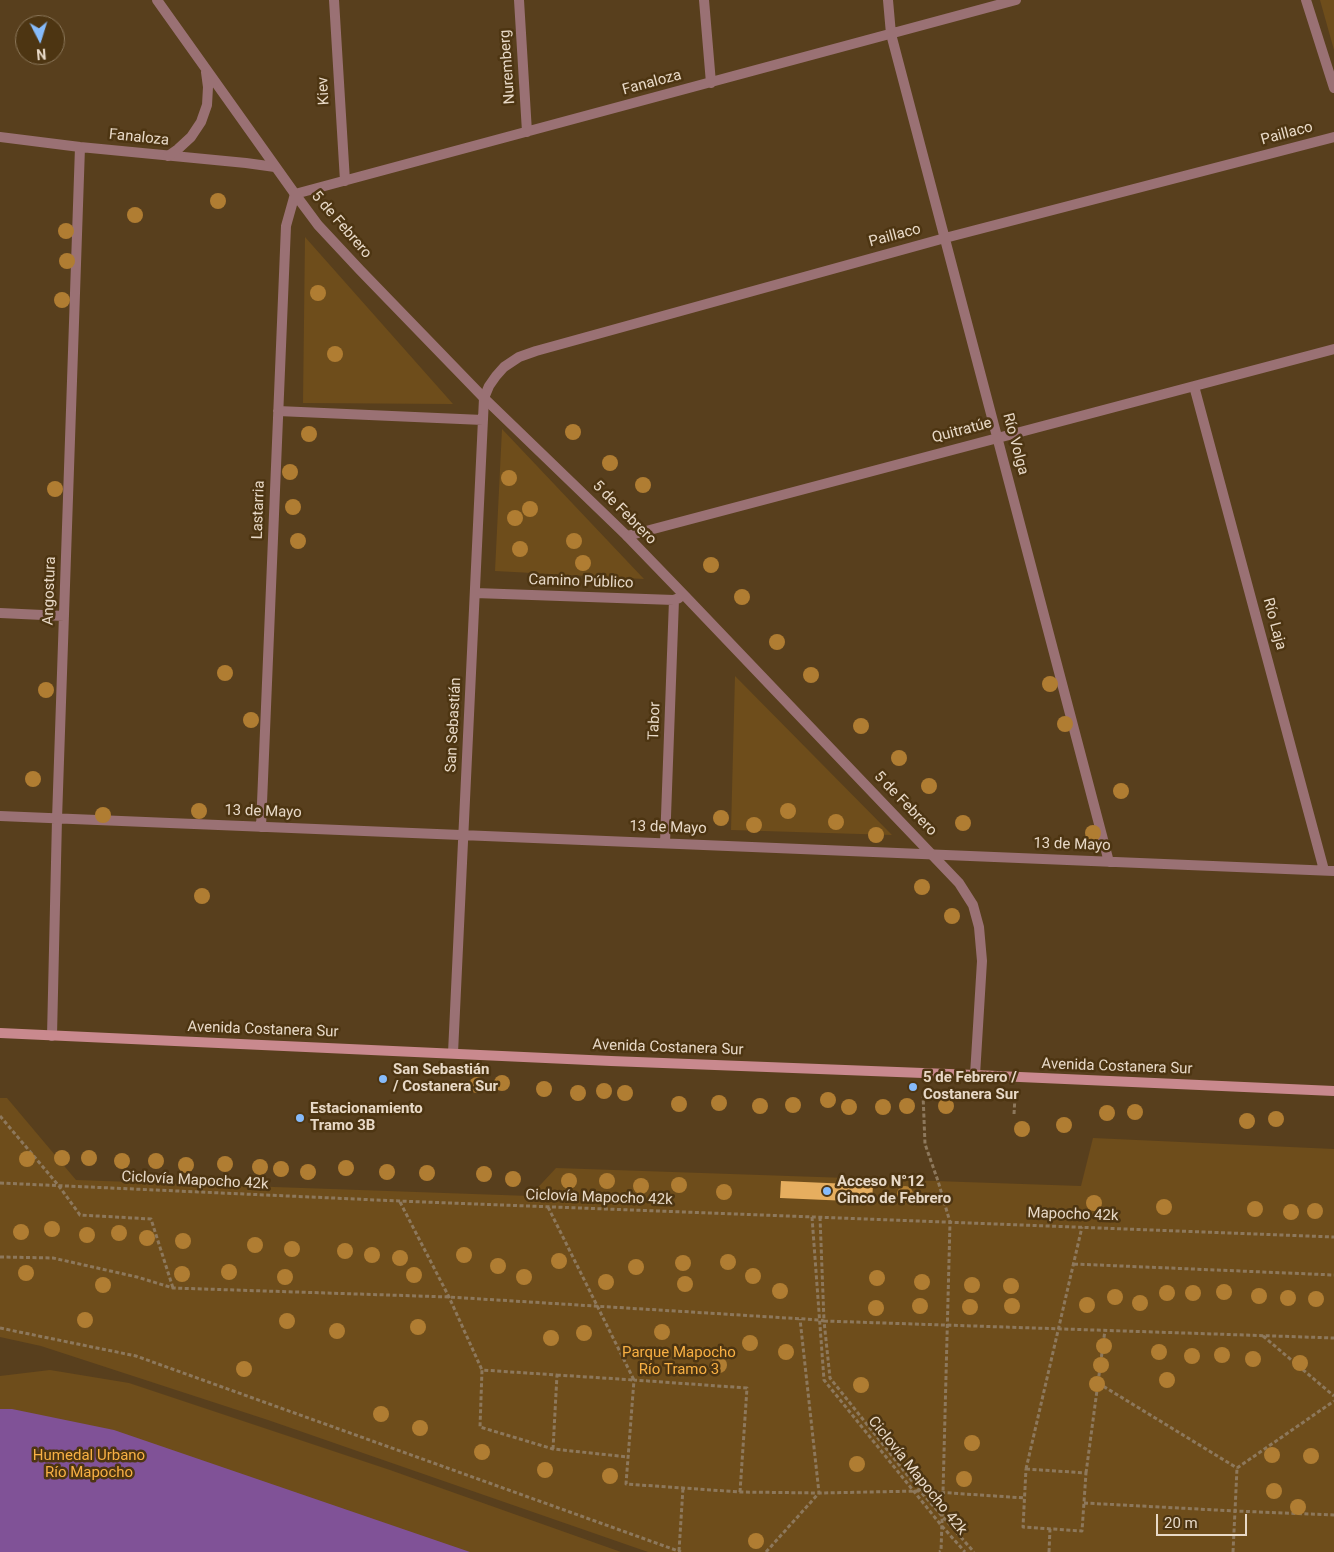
<!DOCTYPE html>
<html>
<head>
<meta charset="utf-8">
<style>
  body { margin:0 }
  #map { position:relative; width:1334px; height:1552px; overflow:hidden; background:#583f1d; font-family:Roboto,sans-serif }
  canvas { display:block }
  .north { position:absolute; left:15px; top:15px; width:50px; height:50px; box-sizing:border-box; background:#4d3512; border:1px solid #8b775a; border-radius:50%; rotate:175deg; font-size:14px; font-weight:700; line-height:20px; text-align:center; color:#e8d9c7 }
  .north::after { content:''; display:block; margin:auto; width:18px; height:22px; background:#86bbfb; clip-path:polygon(50% 0,100% 100%,50% 72%,0 100%) }
  .scale { position:absolute; left:1156px; top:1514px; width:91px; height:22px; box-sizing:border-box; border:2px solid #e8d9c7; border-top:0; padding-left:6px; font-size:15px; line-height:18px; white-space:nowrap; color:#e8d9c7; -webkit-text-stroke:4px #4d3512; paint-order:stroke }
</style>
</head>
<body>
<div id="map">
<canvas width="1334" height="1552"></canvas>
<div class="north">N</div>
<div class="scale">20 m</div>
</div>
<script>
const g = document.querySelector('canvas').getContext('2d');
g.lineJoin = 'round';
function fill(path, color) {
  g.fillStyle = color;
  g.fill(path, 'evenodd');
}
function toPath(rows) {
  const path = new Path2D();
  for (const r of rows) {
    path.moveTo(r[0], r[1]);
    for (let i = 2; i < r.length; i += 2) path.lineTo(r[i], r[i + 1]);
  }
  return path;
}
function strokePath(path, color, width, dash) {
  g.strokeStyle = color;
  g.lineWidth = width;
  g.lineCap = dash ? 'butt' : 'round';
  g.setLineDash(dash || []);
  g.stroke(path);
}
function write(font, color, halo, rows, align = 'center') {
  g.font = font + ' Roboto,sans-serif';
  g.lineWidth = 5;
  g.setLineDash([]);
  g.textBaseline = 'middle';
  g.strokeStyle = halo;
  g.fillStyle = color;
  for (const [text, x, y, turn = 0] of rows) {
    g.save();
    g.translate(x, y);
    g.rotate((+turn || 0) * Math.PI / 180);
    g.textAlign = isNaN(turn) ? turn : align;
    if (halo) g.strokeText(text, 0, 0);
    g.fillText(text, 0, 0);
    g.restore();
  }
}
const green = toPath([
  [1320,0,1334,0,1334,50],
  [305,237,453,404,303,403],
  [502,429,644,579,495,571],
  [735,676,892,835,731,830],
  [0,1098,7,1098,76,1180,530,1196,556,1168,1081,1186,1093,1138,1334,1149,1334,1552,648,1552,268,1420,41,1346,0,1337],
  [50,1370,129,1383,390,1470,621,1552,0,1552,0,1376]
]);
const water = toPath([
  [0,1409,12,1409,114,1430,470,1552,0,1552]
]);
const building = toPath([
  [781,1181,873,1185,872,1202,780,1198]
]);
const path = toPath([
  [923,1094,925,1144,938,1181,950,1222,943,1492,941,1551,939,1552],
  [1014,1114,1015,1097],
  [0,1116,59,1186,80,1215,151,1219,173,1288],
  [0,1183,399,1201,1334,1237],
  [400,1202,449,1297,482,1370],
  [548,1207,634,1380,557,1375],
  [812,1217,824,1380,941,1525,965,1552],
  [820,1217,824,1321,1334,1338],
  [0,1257,53,1258,137,1277,173,1288,449,1297,820,1320,824,1321,830,1378,920,1491,974,1552],
  [1074,1264,1334,1275],
  [0,1328,136,1356,681,1552],
  [1263,1336,1334,1396],
  [1098,1383,1237,1468],
  [553,1449,557,1375,482,1370,480,1427,553,1449,628,1457],
  [1237,1468,1334,1401],
  [1026,1469,1082,1227],
  [1026,1469,1086,1473,1082,1531,1023,1527,1026,1469],
  [1086,1473,1105,1330],
  [740,1492,747,1388,634,1380,626,1484,740,1492,819,1493,800,1319],
  [1084,1503,1235,1511,1237,1468],
  [679,1551,683,1488],
  [766,1552,819,1493,920,1491,1025,1498],
  [1049,1552,1050,1529],
  [1233,1552,1235,1511,1334,1515]
]);
const minor = toPath([
  [334,0,345,181],
  [519,0,527,132],
  [704,0,711,83],
  [888,0,891,34,1109,862],
  [1306,0,1334,88],
  [0,137,80,147,246,163,275,167],
  [1194,386,1324,870],
  [278,411,483,420],
  [627,536,1334,349],
  [475,593,674,600,679,598],
  [0,613,64,616],
  [0,816,1334,871],
  [261,827,286,226,295,194,1016,0],
  [665,843,674,600],
  [52,1036,57,819,80,147],
  [453,1053,484,398,489,386,496,376,504,367,519,357,536,351,945,238,1334,137]
]);
const tertiary = toPath([
  [157,0,295,194,318,225,360,270,484,398,627,536,685,596,959,883,973,905,979,927,982,961,975,1075],
  [168,156,178,149,191,137,201,122,207,105,208,87,206,72]
]);
const secondary = toPath([
  [0,1033,611,1061,975,1075,1334,1091]
]);
const trees = [
  [218,201],
  [135,215],
  [66,231],
  [67,261],
  [318,293],
  [62,300],
  [335,354],
  [573,432],
  [309,434],
  [610,463],
  [290,472],
  [509,478],
  [643,485],
  [55,489],
  [293,507],
  [530,509],
  [515,518],
  [298,541],
  [574,541],
  [520,549],
  [583,563],
  [711,565],
  [742,597],
  [777,642],
  [225,673],
  [811,675],
  [1050,684],
  [46,690],
  [251,720],
  [1065,724],
  [861,726],
  [899,758],
  [33,779],
  [929,786],
  [1121,791],
  [199,811],
  [788,811],
  [103,815],
  [721,818],
  [836,822],
  [963,823],
  [754,825],
  [1093,833],
  [876,835],
  [922,887],
  [202,896],
  [952,916],
  [502,1083],
  [477,1085],
  [544,1089],
  [604,1091],
  [578,1093],
  [625,1093],
  [828,1100],
  [719,1103],
  [679,1104],
  [793,1105],
  [760,1106],
  [907,1106],
  [946,1106],
  [849,1107],
  [883,1107],
  [1135,1112],
  [1107,1113],
  [1276,1119],
  [1247,1121],
  [1064,1125],
  [1022,1129],
  [62,1158],
  [89,1158],
  [27,1159],
  [122,1161],
  [156,1161],
  [225,1164],
  [186,1165],
  [260,1167],
  [346,1168],
  [281,1169],
  [308,1172],
  [387,1172],
  [427,1173],
  [484,1174],
  [513,1179],
  [569,1181],
  [607,1181],
  [679,1185],
  [641,1186],
  [724,1192],
  [905,1194],
  [1094,1203],
  [1164,1207],
  [1255,1209],
  [1315,1211],
  [1291,1212],
  [52,1229],
  [21,1232],
  [119,1233],
  [87,1235],
  [147,1238],
  [183,1241],
  [255,1245],
  [292,1249],
  [345,1251],
  [372,1255],
  [464,1255],
  [400,1258],
  [559,1261],
  [728,1262],
  [683,1263],
  [498,1266],
  [636,1267],
  [229,1272],
  [26,1273],
  [182,1274],
  [414,1275],
  [753,1276],
  [285,1277],
  [524,1277],
  [877,1278],
  [606,1282],
  [922,1282],
  [685,1284],
  [103,1285],
  [972,1285],
  [1011,1286],
  [780,1291],
  [1224,1292],
  [1167,1293],
  [1193,1293],
  [1259,1296],
  [1115,1297],
  [1288,1298],
  [1316,1299],
  [1140,1303],
  [1087,1305],
  [920,1306],
  [1012,1306],
  [970,1307],
  [876,1308],
  [85,1320],
  [287,1321],
  [418,1327],
  [337,1331],
  [662,1332],
  [584,1333],
  [551,1338],
  [750,1343],
  [1104,1346],
  [786,1352],
  [1159,1352],
  [1222,1355],
  [1192,1356],
  [1253,1359],
  [1300,1363],
  [719,1365],
  [1101,1365],
  [244,1369],
  [1167,1380],
  [1097,1384],
  [861,1385],
  [381,1414],
  [420,1428],
  [972,1443],
  [482,1452],
  [1272,1455],
  [1311,1456],
  [857,1464],
  [545,1470],
  [610,1476],
  [964,1479],
  [1274,1491],
  [1298,1507],
  [756,1541]
];
const markers = [
  [383,1079,5,"#86bbfb"],
  [913,1087,5,"#86bbfb"],
  [300,1118,5,"#86bbfb"],
  [827,1191,5,"#86bbfb"]
];
const streetNames = [
  ["Nuremberg",508,67,-94],
  ["Fanaloza",652,83,-15],
  ["Kiev",324,91,-93],
  ["Paillaco",1287,134,-15],
  ["Fanaloza",139,138,6],
  ["5 de Febrero",341,225,49],
  ["Paillaco",895,236,-15],
  ["Quitratúe",962,431,-15],
  ["Río Volga",1015,444,75],
  ["Lastarria",259,510,-88],
  ["5 de Febrero",624,513,45],
  ["Camino Público",581,582,2],
  ["Angostura",50,591,-88],
  ["Río Laja",1274,624,75],
  ["Tabor",655,721,-88],
  ["San Sebastián",454,725,-87],
  ["5 de Febrero",905,804,46],
  ["13 de Mayo",263,812,2],
  ["13 de Mayo",668,828,2],
  ["13 de Mayo",1072,845,2],
  ["Avenida Costanera Sur",263,1030,2],
  ["Avenida Costanera Sur",668,1048,2],
  ["Avenida Costanera Sur",1117,1067,2],
  ["Ciclovía Mapocho 42k",195,1181,3],
  ["Ciclovía Mapocho 42k",599,1198,2],
  ["Mapocho 42k",1073,1215,2],
  ["Ciclovía Mapocho 42k",917,1476,51]
];
const poiNames = [
  ["San Sebastián",393,1070],
  ["/ Costanera Sur",393,1087],
  ["5 de Febrero /",923,1078],
  ["Costanera Sur",923,1095],
  ["Estacionamiento",310,1109],
  ["Tramo 3B",310,1126],
  ["Acceso N°12",837,1182],
  ["Cinco de Febrero",837,1199]
];
const parkNames = [
  ["Parque Mapocho",679,1353],
  ["Río Tramo 3",679,1370],
  ["Humedal Urbano",89,1456],
  ["Río Mapocho",89,1473]
];
fill(green, '#6e4d1b');
fill(water, '#805297');
fill(building, '#e6ae5f');
strokePath(path, '#8d785c', 3, [4, 2.5]);
strokePath(minor, '#9a7174', 10);
strokePath(tertiary, '#9a7174', 10);
strokePath(secondary, '#c9898e', 10);
g.fillStyle = '#b07d32';
for (const [x, y] of trees) {
  g.beginPath();
  g.arc(x, y, 8, 0, 2 * Math.PI);
  g.fill();
}
for (const [x, y, r, color] of markers) {
  const dot = new Path2D();
  dot.arc(x, y, r, 0, 2 * Math.PI);
  g.fillStyle = color;
  g.fill(dot);
  strokePath(dot, '#4d3512', 2);
}
write('15px', '#e8d9c7', '#4d3512', streetNames);
write('bold 15px', '#e8d9c7', '#4d3512', poiNames, 'left');
write('15px', '#f8b044', '#4d3512', parkNames);
</script>
</body>
</html>
